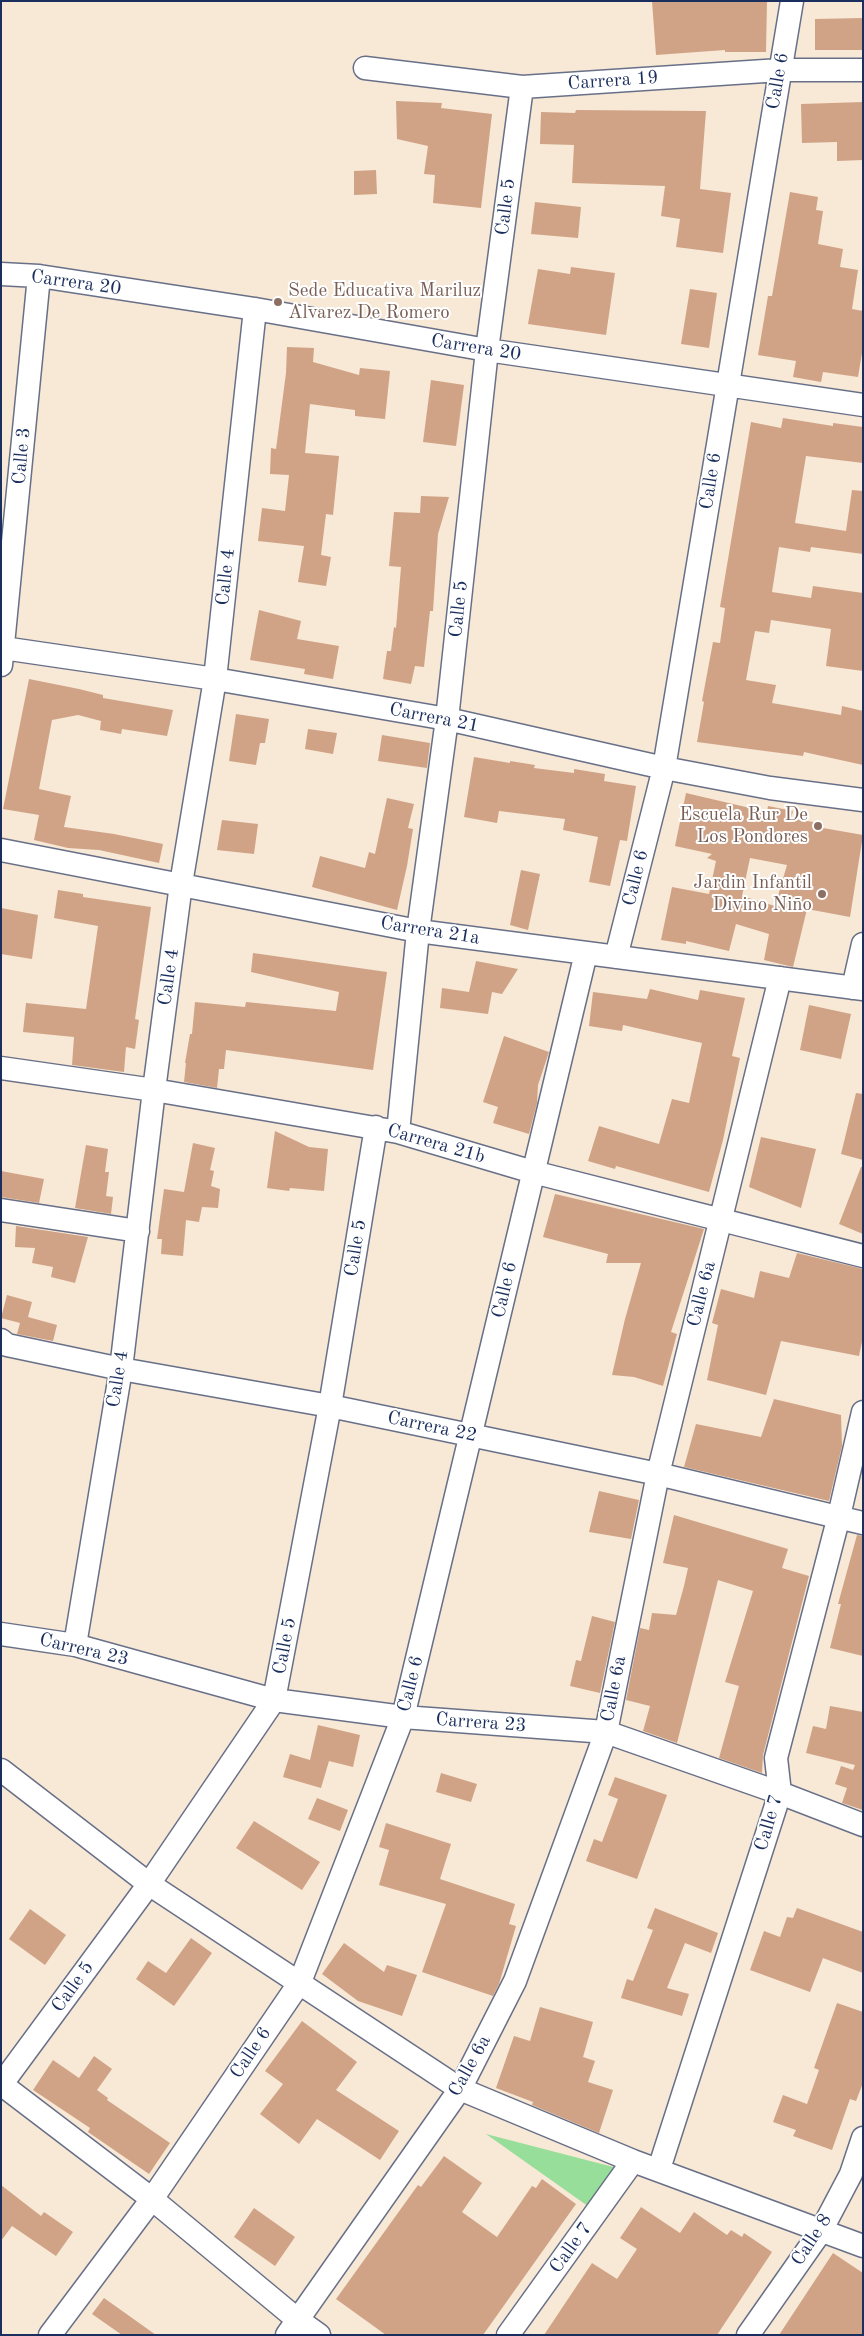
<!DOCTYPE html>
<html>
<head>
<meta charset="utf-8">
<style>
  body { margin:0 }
  #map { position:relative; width:864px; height:2336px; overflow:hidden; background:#f8e8d6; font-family:"Old Standard TT",serif }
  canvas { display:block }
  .frame { position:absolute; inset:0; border:2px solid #1b2f5e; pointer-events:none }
</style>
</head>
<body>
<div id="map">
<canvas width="864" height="2336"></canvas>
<div class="frame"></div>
</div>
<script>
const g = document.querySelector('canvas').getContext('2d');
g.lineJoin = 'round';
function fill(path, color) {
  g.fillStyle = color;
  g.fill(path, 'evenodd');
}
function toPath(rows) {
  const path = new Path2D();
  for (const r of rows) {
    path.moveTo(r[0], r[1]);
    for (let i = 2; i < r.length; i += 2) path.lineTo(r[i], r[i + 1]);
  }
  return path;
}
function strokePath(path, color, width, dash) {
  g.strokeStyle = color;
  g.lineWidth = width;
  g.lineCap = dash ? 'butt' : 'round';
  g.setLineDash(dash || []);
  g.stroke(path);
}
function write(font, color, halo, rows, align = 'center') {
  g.font = font + ' "Old Standard TT",serif';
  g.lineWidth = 4;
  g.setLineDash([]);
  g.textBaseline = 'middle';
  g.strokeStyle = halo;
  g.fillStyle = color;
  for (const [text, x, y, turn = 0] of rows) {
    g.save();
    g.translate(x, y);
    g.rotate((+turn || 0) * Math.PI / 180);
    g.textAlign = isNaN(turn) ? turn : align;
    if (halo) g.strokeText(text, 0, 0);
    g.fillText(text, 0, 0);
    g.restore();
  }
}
const green = toPath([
  [486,2134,621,2169,592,2209]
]);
const building = toPath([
  [652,1,767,1,766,52,725,52,725,50,656,55],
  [863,18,863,50,815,50,815,19],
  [396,101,442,103,441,108,492,114,481,208,433,203,435,175,424,174,428,146,397,139],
  [863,102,863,160,837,161,837,142,802,143,801,104],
  [576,110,706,111,700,189,731,193,723,253,676,247,680,219,661,216,665,186,572,183,574,145,540,144,541,112,575,113],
  [376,170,377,194,354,195,354,171],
  [790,192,818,197,816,210,823,211,818,244,843,249,840,267,858,270,852,309,863,311,863,347,858,377,823,372,821,382,793,377,796,361,758,355,768,296,772,296],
  [535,202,581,207,578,238,531,234],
  [571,267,615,273,606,335,528,324,538,269,570,274],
  [690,289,717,293,709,348,681,344],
  [287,347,314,348,313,362,359,375,360,368,390,371,385,419,355,416,355,410,310,404,305,453,339,456,333,515,326,514,321,555,331,557,326,586,298,582,304,546,258,541,262,508,285,511,289,475,270,474,271,448,276,449,286,373],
  [431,380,464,385,456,446,423,442],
  [783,418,833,426,833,423,863,427,863,463,806,456,795,523,846,531,852,490,863,491,863,554,811,547,810,552,779,547,772,592,811,598,813,586,863,593,863,671,826,666,831,629,771,620,769,633,755,631,746,680,776,685,772,703,841,715,842,706,863,711,863,765,804,752,803,756,697,742,704,702,702,701,713,642,720,643,725,608,720,607,751,422,781,428],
  [421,496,449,497,438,534,433,611,430,611,424,667,415,666,411,684,383,679,387,651,391,651,394,627,396,628,401,567,389,566,394,512,420,513],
  [259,610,301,621,297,639,339,646,333,679,304,674,305,669,250,660],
  [29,679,79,689,103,695,103,698,173,710,167,736,122,729,121,734,100,730,101,721,78,715,52,720,39,789,71,796,64,827,114,834,163,844,159,863,99,850,68,848,34,840,39,815,3,809],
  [236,714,269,719,265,743,260,743,256,765,229,761],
  [308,729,337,733,333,754,305,749],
  [382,735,430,743,427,768,378,761],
  [474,757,510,763,510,761,535,765,534,768,574,773,574,769,605,774,604,781,636,786,627,841,620,840,610,886,589,882,598,837,563,830,565,819,499,811,497,823,464,817],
  [686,793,767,812,768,806,793,811,791,818,824,824,823,828,863,835,850,917,807,909,793,967,764,960,769,934,736,924,729,951,686,941,686,944,661,940,672,887,709,894,716,861,707,858,712,854,675,846],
  [750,858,787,865,775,906,742,896],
  [387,798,414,804,408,828,413,829,407,866,397,910,312,887,320,856,365,868,369,852,375,854],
  [222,820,258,824,254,854,217,850],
  [521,870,540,874,528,930,510,925],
  [58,890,83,894,83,897,151,907,135,1019,139,1020,135,1049,126,1047,124,1072,72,1065,74,1037,23,1032,26,1003,86,1009,98,926,54,918],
  [1,908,38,915,32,959,1,954],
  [253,953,387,972,373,1070,226,1050,224,1069,219,1069,217,1088,184,1082,186,1063,185,1063,190,1034,192,1034,195,1002,245,1007,246,1002,336,1011,339,992,251,972],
  [476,961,518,969,502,994,492,992,488,1014,440,1008,442,988,469,992],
  [650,989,698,1000,700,990,745,998,732,1056,740,1058,723,1140,709,1192,616,1166,615,1169,588,1161,599,1126,659,1144,672,1099,689,1103,702,1043,623,1025,622,1031,589,1026,593,992,647,999],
  [809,1005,851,1014,841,1059,800,1050],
  [504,1036,549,1052,538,1085,537,1103,529,1134,493,1123,498,1107,483,1102],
  [856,1093,863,1094,863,1160,841,1154],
  [275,1131,309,1147,328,1149,324,1191,290,1188,289,1191,267,1188],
  [761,1137,816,1149,801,1208,749,1187],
  [193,1143,215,1148,210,1170,214,1171,211,1186,220,1189,218,1208,202,1207,199,1222,186,1220,183,1256,161,1254,162,1239,157,1239,164,1189,184,1192],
  [86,1145,108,1149,105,1172,109,1172,106,1196,113,1197,111,1214,75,1208],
  [861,1167,863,1167,863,1234,839,1224],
  [1,1171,44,1179,39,1203,1,1197],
  [555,1194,704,1229,671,1332,677,1334,663,1386,634,1377,612,1375,625,1319,641,1263,606,1263,608,1254,543,1237],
  [16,1226,88,1237,75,1283,51,1277,53,1267,32,1263,35,1248,15,1247],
  [797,1253,863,1269,863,1337,859,1356,781,1341,766,1395,707,1380,718,1325,712,1323,721,1289,754,1298,760,1271,789,1278],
  [7,1295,32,1302,28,1317,57,1325,53,1341,17,1334,20,1323,1,1318],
  [774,1399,841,1415,842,1446,829,1501,684,1467,696,1424,761,1437],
  [599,1491,639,1500,631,1539,589,1532],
  [674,1515,788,1549,782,1568,809,1576,763,1755,762,1773,719,1758,739,1686,725,1682,753,1591,718,1580,677,1743,643,1731,650,1706,626,1700,640,1628,649,1630,652,1613,676,1615,684,1586,688,1568,663,1563],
  [857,1535,863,1536,863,1656,830,1648,841,1604,838,1604],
  [592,1616,615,1622,600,1693,570,1686,576,1660,581,1661],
  [830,1706,863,1712,863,1810,842,1803,847,1788,835,1784,841,1766,853,1770,855,1765,806,1753,813,1726,826,1729],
  [318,1725,360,1735,353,1767,329,1761,321,1788,283,1777,290,1754,310,1760],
  [441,1773,477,1784,471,1802,436,1792],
  [615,1777,667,1795,637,1879,586,1861,594,1839,602,1842,618,1799,608,1795],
  [317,1798,348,1810,340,1831,308,1819],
  [254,1821,320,1862,302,1890,236,1848],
  [386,1823,451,1844,440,1879,515,1904,509,1924,516,1926,499,1984,493,1996,422,1972,446,1904,379,1885,389,1850,379,1847],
  [655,1908,718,1933,711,1953,685,1943,667,1988,689,1994,682,2016,621,1998,627,1979,633,1981,653,1930,647,1928],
  [797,1908,863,1932,863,1973,823,1958,810,1992,750,1970,764,1931,780,1937,787,1917,793,1918],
  [30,1909,66,1935,45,1965,9,1939],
  [191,1938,212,1953,174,2006,136,1979,148,1961,166,1973],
  [344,1943,384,1972,387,1965,417,1975,402,2016,358,2001,322,1974],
  [837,2003,863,2012,863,2083,856,2101,850,2099,832,2150,793,2136,796,2130,773,2122,783,2095,807,2104,819,2070,814,2068],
  [540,2007,593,2022,583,2057,595,2061,588,2082,613,2090,599,2133,532,2105,533,2102,496,2088,514,2036,530,2041],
  [302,2021,357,2062,336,2090,399,2131,380,2160,317,2119,299,2144,260,2114,283,2084,265,2071],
  [94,2056,112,2069,97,2090,108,2098,107,2100,170,2143,149,2174,88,2132,90,2128,33,2090,53,2060,79,2078],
  [444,2156,482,2183,462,2212,497,2237,532,2186,536,2188,542,2179,576,2204,483,2335,386,2335,336,2299,418,2185,421,2187],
  [1,2185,41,2216,44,2212,73,2232,56,2256,12,2226,1,2241],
  [641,2207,680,2233,694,2212,727,2235,731,2230,742,2237,744,2233,772,2252,717,2335,544,2335,592,2263,617,2279,637,2249,620,2238],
  [254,2208,295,2237,275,2266,234,2237],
  [833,2253,863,2273,863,2335,779,2335],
  [104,2298,156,2335,122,2335,92,2314]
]);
const street = toPath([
  [365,68,522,87,780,70,863,70],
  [1,274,39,276,255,309,487,350,863,405],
  [3,648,215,679,447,719,664,768,770,788,863,800],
  [1,665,39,276],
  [1,850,418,931,863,989],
  [616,957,664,768,792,1],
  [853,988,863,944],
  [1,1068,154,1090,398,1132,533,1172,863,1256],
  [398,1132,418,931,447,719,487,350,522,87],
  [1,1210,138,1231],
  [1,1340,7,1345,121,1369,330,1406,658,1474,863,1523],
  [1,1634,75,1645,274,1700,403,1717,606,1732,780,1793,863,1825],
  [75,1645,121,1369,154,1090,181,884,215,679,255,309],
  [1,1770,149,1884,460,2089,633,2161,863,2246],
  [1,2084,152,2199,298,2320,319,2335],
  [1,2085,149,1884,274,1700,330,1406,376,1127],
  [659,2169,780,1793,776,1758,839,1516,863,1412],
  [50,2335,152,2199,300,1982,403,1717,586,953],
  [287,2335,460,2089,515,1981,606,1732,658,1474,780,978],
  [508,2335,633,2161],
  [748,2335,821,2231,851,2174,863,2138]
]);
const markers = [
  [278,302,5,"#8d6e63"],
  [818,826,5,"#8d6e63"],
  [822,894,5,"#8d6e63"]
];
const streetNames = [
  ["Carrera 19",613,81,-4],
  ["Calle 6",778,81,-80],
  ["Calle 5",506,207,-83],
  ["Carrera 20",76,283,8],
  ["Carrera 20",476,348,9],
  ["Calle 3",22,456,-85],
  ["Calle 6",711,481,-81],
  ["Calle 4",226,577,-84],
  ["Calle 5",459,609,-84],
  ["Carrera 21",434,718,11],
  ["Calle 6",636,878,-76],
  ["Carrera 21a",430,931,9],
  ["Calle 4",169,977,-82],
  ["Carrera 21b",436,1144,16],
  ["Calle 5",356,1248,-81],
  ["Calle 6",505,1290,-77],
  ["Calle 6a",702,1294,-76],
  ["Calle 4",118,1379,-81],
  ["Carrera 22",432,1427,12],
  ["Calle 5",285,1646,-79],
  ["Carrera 23",84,1650,13],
  ["Calle 6",411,1684,-76],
  ["Calle 6a",614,1689,-79],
  ["Carrera 23",481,1723,4],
  ["Calle 7",769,1823,-74],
  ["Calle 5",73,1987,-54],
  ["Calle 6",251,2053,-56],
  ["Calle 6a",470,2066,-61],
  ["Calle 8",812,2240,-57],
  ["Calle 7",571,2248,-54]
];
const educationNames = [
  ["Sede Educativa Mariluz",288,291,"left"],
  ["Alvarez De Romero",288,313,"left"],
  ["Escuela Rur De",808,815],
  ["Los Pondores",808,837],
  ["Jardin Infantil",812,883],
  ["Divino Niño",812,905]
];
fill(green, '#96de99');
fill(building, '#d0a386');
strokePath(street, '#687088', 25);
strokePath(street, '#fff', 22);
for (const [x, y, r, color] of markers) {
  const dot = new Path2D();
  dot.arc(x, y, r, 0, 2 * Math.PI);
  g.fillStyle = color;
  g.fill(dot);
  strokePath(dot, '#fff', 2);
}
write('19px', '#1b2f5e', '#fff', streetNames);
write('19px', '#785e54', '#fff', educationNames, 'right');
</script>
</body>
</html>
